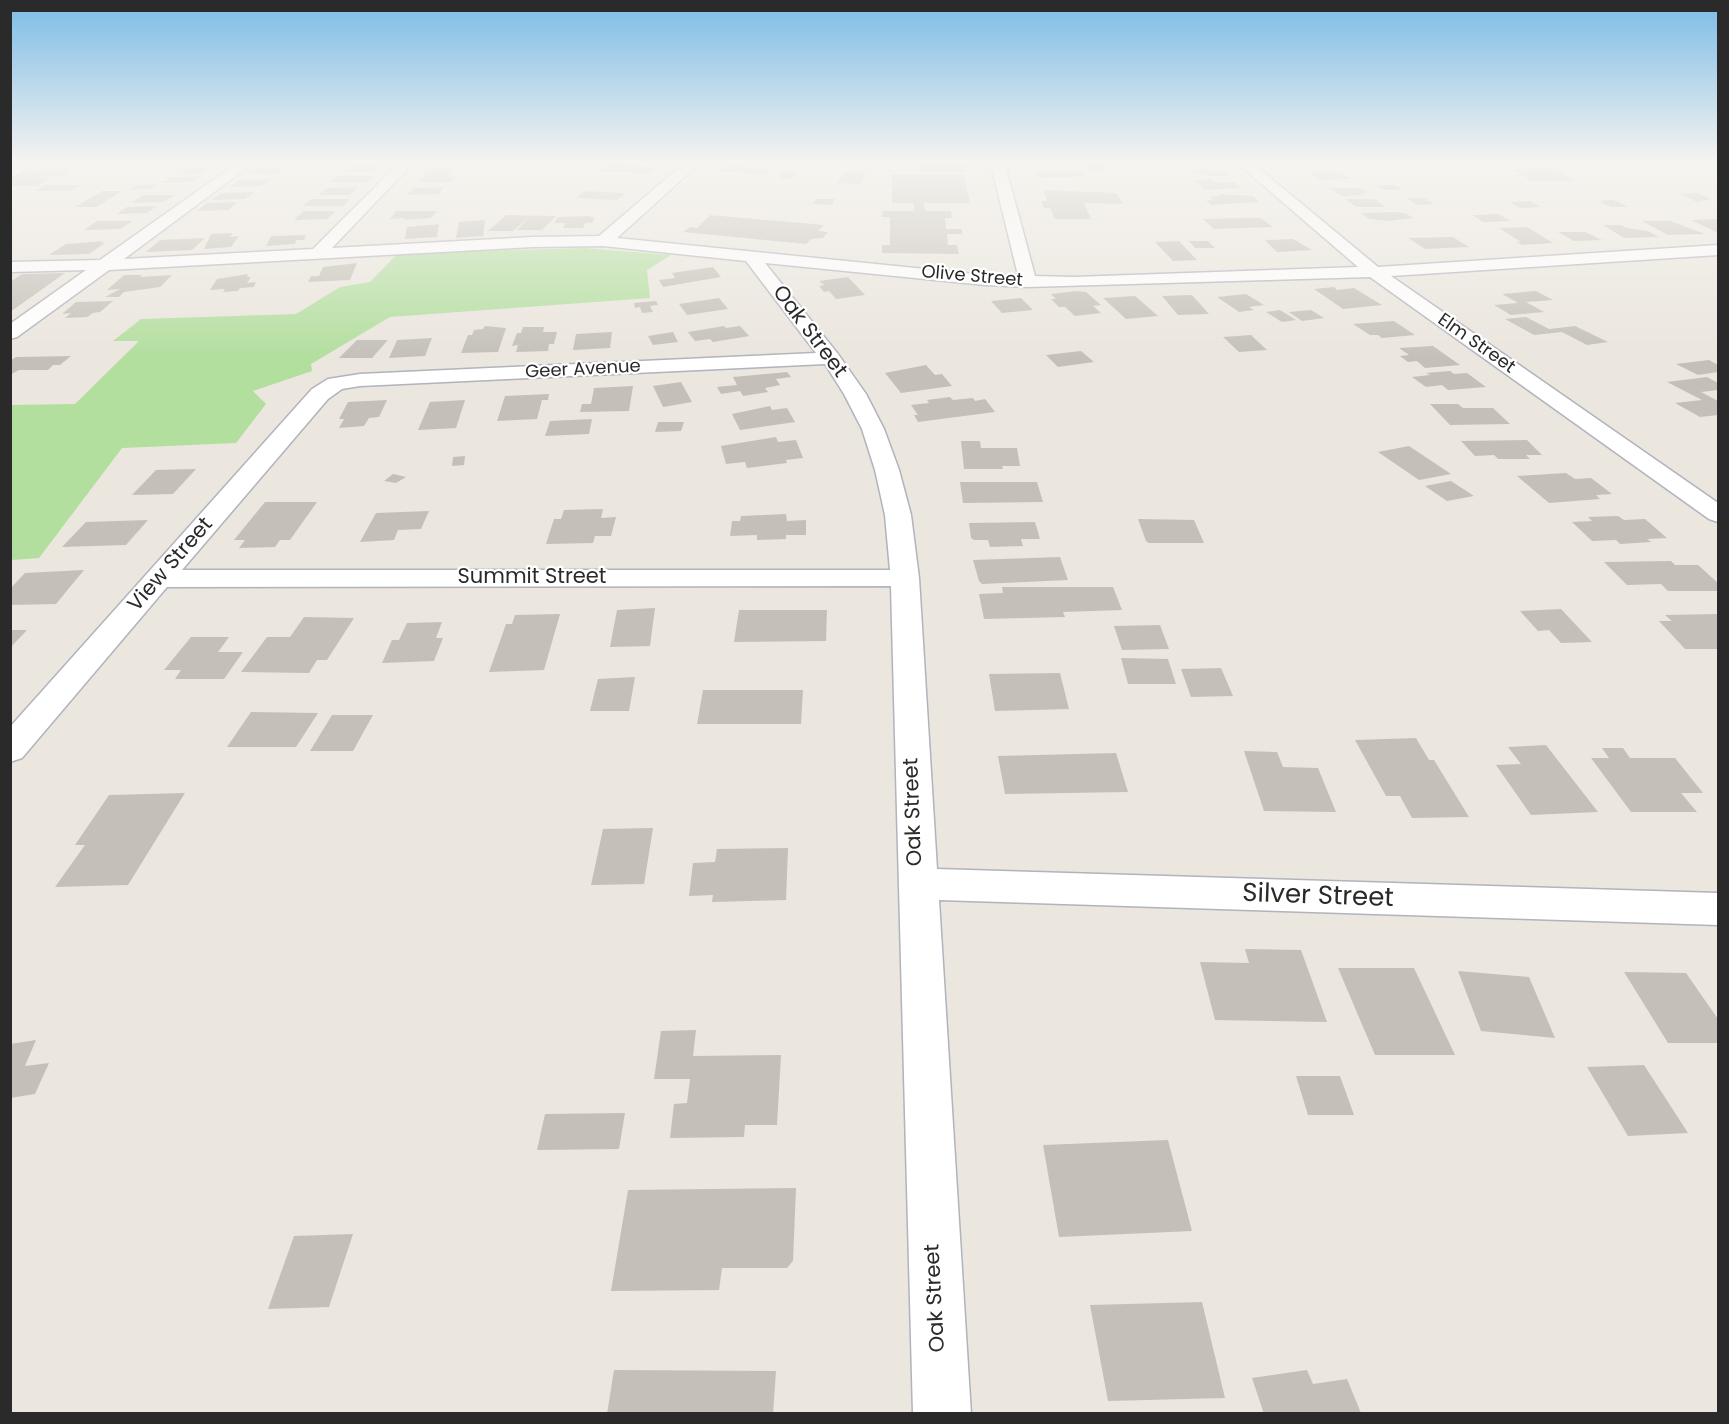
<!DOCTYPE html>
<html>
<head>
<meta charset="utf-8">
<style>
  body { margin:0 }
  #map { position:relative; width:1729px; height:1424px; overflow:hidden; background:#ebe6de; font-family:Poppins,sans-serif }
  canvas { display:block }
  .frame { position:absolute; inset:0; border:12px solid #2a2a2a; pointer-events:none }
</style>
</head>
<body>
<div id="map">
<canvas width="1729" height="1424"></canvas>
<div class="frame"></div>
</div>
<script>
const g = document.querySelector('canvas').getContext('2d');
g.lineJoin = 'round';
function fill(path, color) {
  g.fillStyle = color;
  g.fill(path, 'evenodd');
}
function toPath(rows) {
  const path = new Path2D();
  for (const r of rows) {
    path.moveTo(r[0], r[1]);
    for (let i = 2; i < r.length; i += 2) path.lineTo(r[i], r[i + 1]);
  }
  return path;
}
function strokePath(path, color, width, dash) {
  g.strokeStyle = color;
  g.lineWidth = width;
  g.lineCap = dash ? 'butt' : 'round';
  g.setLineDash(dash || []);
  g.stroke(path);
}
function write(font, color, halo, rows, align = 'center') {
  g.font = font + ' Poppins,sans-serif';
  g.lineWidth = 4.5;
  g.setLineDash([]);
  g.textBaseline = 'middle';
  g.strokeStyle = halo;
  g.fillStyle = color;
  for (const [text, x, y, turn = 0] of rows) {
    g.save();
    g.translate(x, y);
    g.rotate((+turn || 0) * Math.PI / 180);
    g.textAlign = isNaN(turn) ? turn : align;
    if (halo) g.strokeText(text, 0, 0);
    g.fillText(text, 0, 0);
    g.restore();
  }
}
const green = toPath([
  [585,248,671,255,647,270,650,298,390,317,311,364,312,371,253,391,266,404,236,443,122,448,39,558,11,560,11,405,75,404,139,341,113,341,141,319,296,314,340,287,370,282,398,253]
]);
const building = toPath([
  [1030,161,1063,161,1066,163,1032,164],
  [1099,162,1106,170,1087,170,1081,164],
  [609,164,659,167,651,174,600,171],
  [382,165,371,172,346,172,353,166],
  [728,165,753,167,751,168,771,170,765,175,720,171],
  [919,165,961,165,967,166,967,168,962,168,962,172,920,172],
  [456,166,449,176,456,176,451,182,418,182,428,167],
  [210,167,202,173,178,174,188,168],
  [285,167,278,173,270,174,247,173,255,168],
  [1553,168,1576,181,1532,181,1511,169],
  [74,169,62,176,21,176,53,177,37,186,10,186,10,176,23,170],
  [1210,169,1212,171,1223,171,1228,176,1207,176,1205,174,1193,174,1190,170],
  [1083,171,1086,175,1076,175,1077,177,1039,178,1035,172],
  [783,172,797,173,792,179,778,178],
  [843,172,866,173,861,184,837,183],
  [1309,172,1343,173,1352,179,1320,180],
  [892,174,964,175,970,203,924,203,925,211,951,211,952,218,945,218,946,229,962,229,962,234,947,234,948,245,957,245,959,254,882,253,882,245,890,245,890,217,882,217,883,211,914,211,914,203,892,203],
  [201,176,193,182,162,183,171,177],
  [337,176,375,176,368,182,329,182],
  [270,179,261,186,230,187,239,180],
  [1213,179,1215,182,1235,182,1242,188,1204,190,1194,180],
  [156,184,150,189,130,190,136,185],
  [46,185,82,185,70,191,34,191],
  [1376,185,1396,185,1403,190,1382,190],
  [358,187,349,195,318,195,327,188],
  [444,187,439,194,407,195,413,188],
  [1330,188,1360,188,1367,193,1361,193,1364,195,1341,196],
  [1043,190,1117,193,1123,204,1084,203,1091,219,1055,219,1050,208,1044,208,1041,201,1047,201],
  [102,191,122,191,96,207,75,207],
  [585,191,626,193,617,200,575,198],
  [255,192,245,199,211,200,221,193],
  [1697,193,1711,199,1697,202,1681,194],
  [1219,194,1253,196,1259,202,1211,205,1206,200,1213,200,1209,196,1221,196],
  [143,195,175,195,163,202,131,203],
  [1407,198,1424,198,1434,204,1417,205],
  [311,199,350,199,343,206,303,206],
  [816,199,835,199,832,205,813,204],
  [1345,199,1374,199,1386,207,1356,207],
  [1601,200,1614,200,1628,207,1611,207,1600,202,1605,202],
  [1530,201,1541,207,1520,208,1510,202],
  [238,202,228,210,197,211,207,203],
  [157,206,147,213,117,214,127,207],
  [303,211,336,211,327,219,294,220],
  [396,211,437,211,431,218,403,220,405,218,390,219],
  [1393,212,1405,213,1414,218,1388,221,1369,219,1361,213],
  [1499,214,1510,221,1483,222,1472,215],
  [506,215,556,216,542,230,517,230,528,218,513,231,488,231],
  [710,215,824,225,818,231,828,232,823,238,811,239,806,244,683,232,690,227,697,228],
  [589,216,595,218,592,223,585,223,583,228,563,228,566,223,554,223,558,217],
  [1239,218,1261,218,1273,227,1214,229,1203,219],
  [1716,219,1718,220,1718,233,1691,220],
  [485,220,483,236,456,238,459,222],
  [97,221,133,221,120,229,84,230],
  [1642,221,1670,221,1705,234,1668,235],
  [439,224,437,237,405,239,407,227],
  [1603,225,1620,225,1628,228,1648,231,1659,237,1624,238],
  [1527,227,1553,243,1522,245,1516,242,1521,242,1499,228],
  [1558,232,1585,232,1602,240,1574,241],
  [233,233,230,237,239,236,231,247,204,249,211,234],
  [306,235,304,240,296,240,295,244,266,246,271,236],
  [1453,237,1469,247,1425,249,1408,238],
  [205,238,192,250,146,252,160,240],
  [1293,239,1312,250,1277,252,1265,240],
  [104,241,101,243,105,243,89,254,49,255,66,244],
  [1179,241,1197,260,1173,261,1155,242],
  [1189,241,1208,241,1215,248,1195,248],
  [357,263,350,280,308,282,311,276,319,276,323,267],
  [713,267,721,277,663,287,659,280,675,278,672,273],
  [65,273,13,310,10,310,10,282,22,274],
  [248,274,247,277,251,277,247,283,256,282,254,287,240,288,238,291,223,292,225,289,210,290,217,279],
  [124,275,142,275,140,277,172,275,160,287,124,292,119,297,105,297,120,289,107,290],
  [848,277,865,295,836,299,829,291,824,292,819,286,824,285,819,281],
  [1334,287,1337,290,1354,288,1382,305,1343,309,1314,289],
  [1077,291,1086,292,1101,305,1093,306,1101,313,1075,316,1065,307,1059,307,1051,299,1056,299,1051,294],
  [1536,291,1553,300,1526,302,1544,312,1511,315,1494,305,1518,303,1502,294],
  [1246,294,1264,305,1249,307,1254,310,1239,312,1217,297],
  [1192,295,1209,314,1178,315,1162,296],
  [1135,296,1158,316,1126,319,1103,298],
  [719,298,728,309,687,315,679,304],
  [1021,298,1033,310,1002,313,991,301],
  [113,301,100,312,93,313,87,317,65,318,71,313,62,314,76,302],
  [656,301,658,305,650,306,653,312,642,313,640,307,635,308,634,303],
  [1280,310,1296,320,1282,322,1266,312],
  [1311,310,1324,318,1302,321,1289,312],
  [1526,317,1549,329,1575,326,1608,342,1587,345,1562,332,1534,335,1505,319],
  [1394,321,1415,335,1382,338,1378,335,1370,335,1353,324],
  [485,326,506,328,498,352,461,353,468,335,472,335,474,330,483,329],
  [724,326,726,328,740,326,749,336,713,342,710,339,695,341,688,332],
  [523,327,544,327,543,332,557,332,554,344,549,344,548,351,516,352,518,345,512,346,517,333,521,333],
  [612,332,610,348,573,350,576,334],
  [673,332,678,342,653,345,648,336],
  [1251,335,1267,350,1239,352,1223,337],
  [432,338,425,356,389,358,397,340],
  [357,340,388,340,372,358,339,358],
  [1433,346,1460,365,1425,368,1417,361,1408,362,1400,356,1409,355,1399,348],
  [1081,351,1094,362,1058,367,1046,355],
  [71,356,60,365,53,365,48,370,19,370,10,375,10,361,16,357],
  [1709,360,1718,365,1718,372,1698,375,1676,364],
  [926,365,935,375,942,374,952,386,901,393,885,373],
  [1450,371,1454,374,1467,373,1486,387,1448,390,1442,385,1426,387,1412,377,1430,375,1426,373],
  [787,372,791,377,776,379,780,385,765,388,768,392,743,396,740,391,721,394,717,387,737,385,733,377],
  [1707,377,1718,383,1718,390,1701,392,1718,401,1718,415,1700,417,1675,403,1702,400,1667,382],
  [681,382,692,402,663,407,653,386],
  [633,386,629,411,580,412,582,404,591,404,594,388],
  [549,394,548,400,542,400,537,419,497,421,505,396],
  [950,397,953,400,973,398,975,401,985,399,995,412,918,422,914,415,918,415,911,405,929,403,927,400],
  [387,400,379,417,369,418,364,426,339,428,344,419,339,419,348,402],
  [465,400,456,428,418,430,430,402],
  [1430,404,1458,404,1463,408,1493,408,1510,424,1450,425],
  [770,406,772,410,787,408,795,422,740,430,732,414],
  [592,419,589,434,545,436,550,421],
  [658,422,684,422,681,431,655,432],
  [776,437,778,442,796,440,803,458,786,460,787,463,747,468,745,462,726,464,721,446],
  [1527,440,1542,455,1526,455,1530,459,1498,459,1494,455,1475,456,1461,441],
  [961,441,980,441,981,448,1017,448,1020,466,1002,466,1003,469,964,469],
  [1409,446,1451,474,1419,480,1378,452],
  [465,456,464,465,452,466,453,457],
  [196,469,173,494,132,495,156,470],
  [1566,473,1575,479,1591,478,1612,494,1596,495,1600,499,1549,503,1517,476],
  [393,474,406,477,396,483,384,481],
  [1451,481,1474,496,1447,501,1425,486],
  [960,482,1037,482,1043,502,963,503],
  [265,502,317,502,290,540,280,540,275,547,239,548,245,540,234,540],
  [603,509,601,518,616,517,611,536,595,536,593,543,546,544,554,519,561,519,564,510],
  [429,511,421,529,398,530,394,540,360,542,376,513],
  [786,514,787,521,806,520,806,535,786,535,786,539,757,540,757,535,730,536,732,521,740,521,741,516],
  [1618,516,1624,520,1645,519,1667,538,1647,539,1651,542,1620,544,1616,540,1592,541,1572,522,1592,521,1588,517],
  [1138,519,1194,520,1204,543,1149,543,1146,541],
  [148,520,126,545,62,547,86,522],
  [1035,522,1040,539,1021,539,1023,546,990,547,988,540,974,540,971,538,969,523],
  [1060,557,1068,580,982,584,979,581,973,560],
  [1671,561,1675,565,1698,565,1718,583,1718,591,1668,591,1661,584,1627,585,1604,562],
  [84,570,56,604,10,605,10,589,25,573],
  [1002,587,1113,587,1122,610,1063,612,1065,617,984,619,979,594,1003,593],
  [655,608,650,646,610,647,617,610],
  [1561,609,1592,642,1561,643,1549,630,1538,631,1520,611],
  [739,610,827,610,826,641,734,642],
  [560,614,544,670,489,672,506,624,512,624,515,615],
  [1718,614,1718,649,1685,649,1659,621,1672,621,1665,615],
  [304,617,354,618,327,660,317,660,309,673,241,672,267,637,290,637],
  [442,622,436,638,443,638,434,661,382,663,392,640,399,640,407,623],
  [1160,625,1169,649,1122,650,1114,626],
  [10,630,27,630,10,648],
  [191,637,229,637,218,652,243,652,224,679,175,679,181,670,164,670],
  [1121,658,1168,659,1176,684,1128,684],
  [1221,668,1233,696,1191,697,1181,669],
  [1060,673,1069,709,995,711,989,674],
  [635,677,629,711,590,711,598,679],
  [703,690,803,690,801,724,697,724],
  [251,712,318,713,296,747,227,747],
  [332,715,373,715,353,751,310,751],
  [1416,738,1429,760,1434,760,1469,817,1412,818,1400,796,1386,796,1355,740],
  [1546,745,1598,812,1531,815,1496,765,1521,764,1508,747],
  [1602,748,1623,748,1630,758,1675,758,1703,793,1681,793,1697,812,1631,812,1591,758,1609,758],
  [1244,751,1277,752,1283,767,1318,768,1336,812,1264,811],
  [1116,753,1128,792,1005,794,998,756],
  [185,793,128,885,55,887,85,845,75,845,109,795],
  [653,828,644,884,591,885,603,829],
  [788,848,786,900,712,902,713,895,689,896,693,863,715,862,717,849],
  [1245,949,1301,950,1327,1022,1215,1020,1200,962,1249,963],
  [1338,968,1414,968,1455,1055,1375,1055],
  [1458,971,1529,977,1555,1038,1481,1031],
  [1624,972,1686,973,1718,1019,1718,1043,1668,1043],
  [696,1030,693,1056,781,1055,777,1125,745,1125,744,1137,670,1138,674,1104,687,1103,690,1079,654,1079,661,1031],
  [36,1040,25,1066,49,1063,35,1094,10,1098,10,1044],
  [1644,1065,1688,1133,1628,1136,1587,1067],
  [1296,1076,1340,1076,1354,1115,1308,1115],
  [625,1113,619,1149,537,1150,545,1114],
  [1168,1140,1192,1231,1059,1237,1043,1145],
  [796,1188,793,1261,787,1268,722,1268,719,1290,611,1291,628,1190],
  [353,1234,329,1307,268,1309,294,1236],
  [1202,1302,1225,1398,1108,1401,1090,1305],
  [614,1370,776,1371,773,1414,607,1414],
  [1307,1370,1313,1384,1347,1379,1361,1413,1264,1414,1252,1378]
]);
const minor = toPath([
  [240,161,256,161,124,259,313,249,401,161,415,161,332,248,533,237,599,236,687,161,702,161,617,238,985,275,1018,275,990,161,1004,161,1035,276,1074,277,1358,267,1235,161,1250,161,1378,267,1718,245,1718,255,1391,276,1718,503,1718,522,1709,519,1370,277,1028,287,985,285,765,263,838,354,866,394,884,429,899,470,911,515,919,578,937,869,1718,893,1718,925,939,900,971,1414,913,1414,891,586,167,587,22,758,10,762,10,727,312,389,328,379,360,374,816,353,746,261,603,246,533,247,109,270,17,337,10,339,10,324,86,270,10,272,10,262,100,260,240,161],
  [825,364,844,394,862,429,875,470,885,515,890,570,182,570,328,399,342,389,360,386,825,364]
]);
const tertiary = toPath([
  [27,161,44,161,10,178,10,169,27,161]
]);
const farStreetnames = [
  ["Olive Street",972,277,5],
  ["Elm Street",1476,344,35],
  ["Geer Avenue",583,370,-3]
];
const streetNames = [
  ["Oak Street",809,332,53],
  ["View Street",171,565,-49],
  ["Summit Street",532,578],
  ["Oak Street",914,812,-92],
  ["Oak Street",936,1298,-93]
];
const nearStreetnames = [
  ["Silver Street",1318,897,2]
];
fill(green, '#b2de9e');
fill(building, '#c4c0b9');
strokePath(minor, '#b1b3bd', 3);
strokePath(tertiary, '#b1b3bd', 3);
fill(minor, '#fff');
fill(tertiary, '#fff');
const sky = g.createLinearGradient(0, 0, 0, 360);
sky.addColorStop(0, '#7bbbe7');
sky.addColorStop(0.45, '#f6f4f0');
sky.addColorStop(1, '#f6f4f000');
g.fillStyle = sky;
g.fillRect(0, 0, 1729, 360);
write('18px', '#2a2a2a', '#fff', farStreetnames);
write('21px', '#2a2a2a', '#fff', streetNames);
write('26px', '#2a2a2a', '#fff', nearStreetnames);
</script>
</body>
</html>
